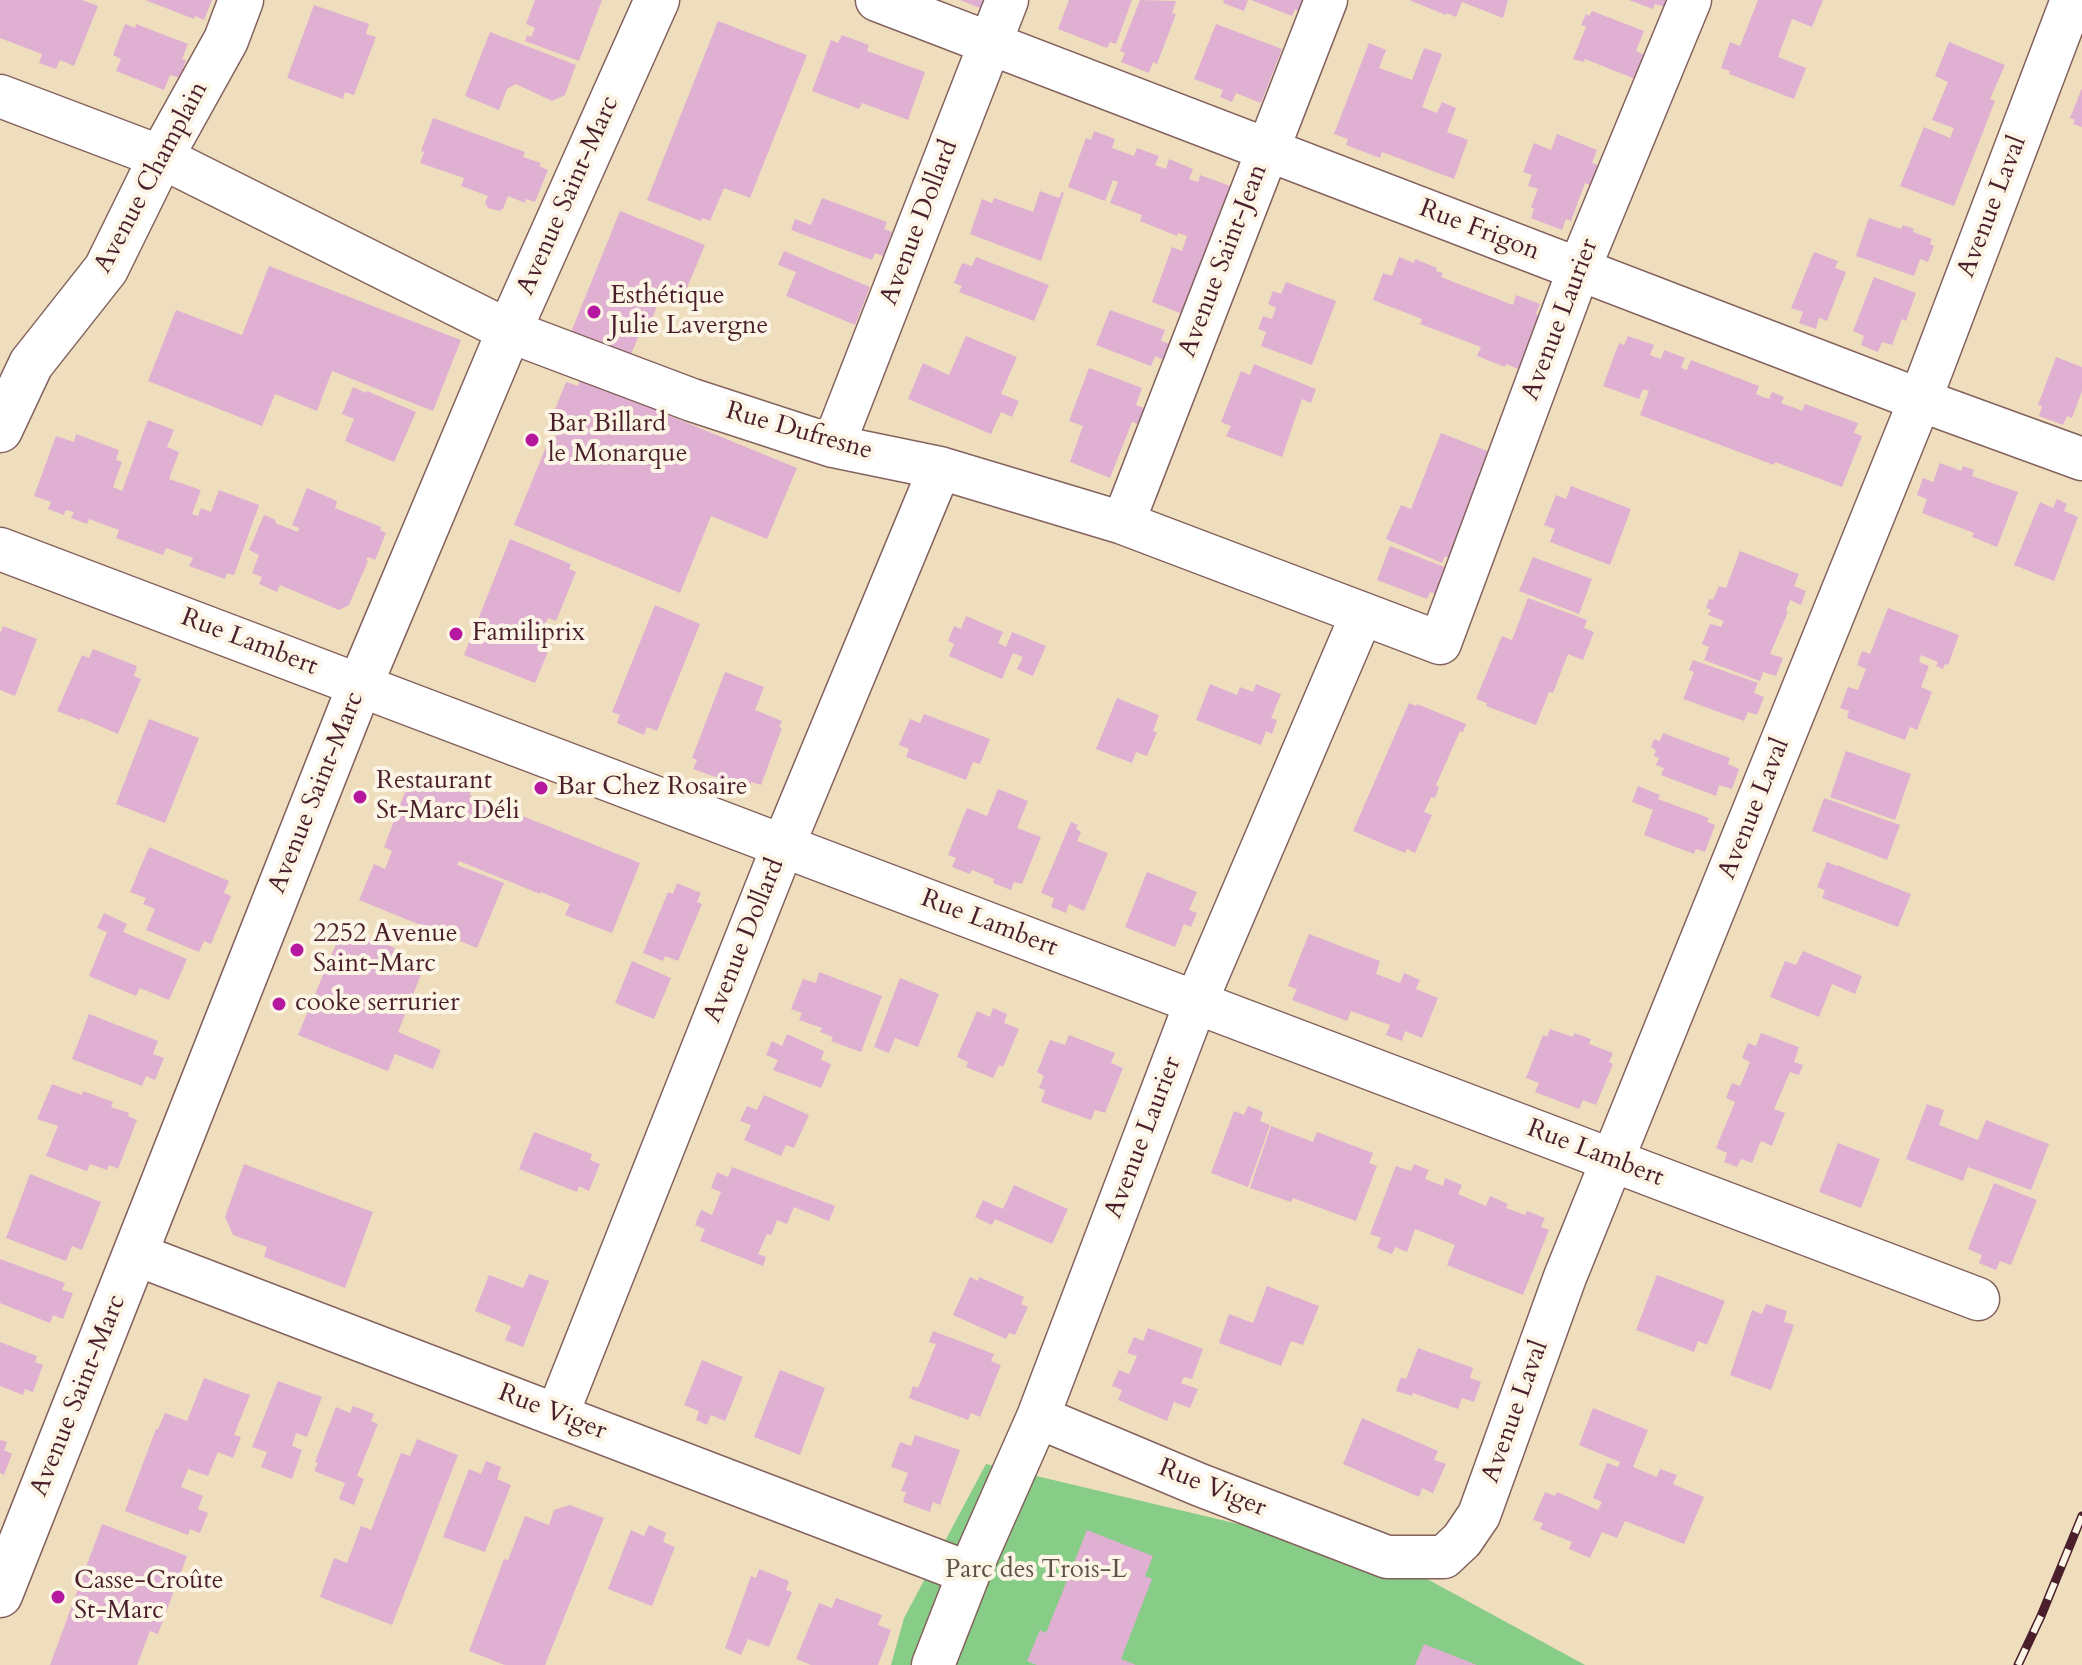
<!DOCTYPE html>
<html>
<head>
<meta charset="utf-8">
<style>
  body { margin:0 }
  canvas { display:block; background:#efdebd }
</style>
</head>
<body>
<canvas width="2082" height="1665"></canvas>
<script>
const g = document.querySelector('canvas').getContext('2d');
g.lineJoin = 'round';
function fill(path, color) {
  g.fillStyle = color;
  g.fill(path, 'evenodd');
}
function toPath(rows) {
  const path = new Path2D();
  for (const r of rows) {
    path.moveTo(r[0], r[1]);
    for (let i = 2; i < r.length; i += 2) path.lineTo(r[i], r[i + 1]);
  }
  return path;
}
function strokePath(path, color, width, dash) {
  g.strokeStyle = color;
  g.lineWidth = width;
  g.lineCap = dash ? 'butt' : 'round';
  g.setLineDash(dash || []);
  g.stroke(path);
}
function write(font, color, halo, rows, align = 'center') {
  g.font = font + ' Cardo,serif';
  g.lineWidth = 8;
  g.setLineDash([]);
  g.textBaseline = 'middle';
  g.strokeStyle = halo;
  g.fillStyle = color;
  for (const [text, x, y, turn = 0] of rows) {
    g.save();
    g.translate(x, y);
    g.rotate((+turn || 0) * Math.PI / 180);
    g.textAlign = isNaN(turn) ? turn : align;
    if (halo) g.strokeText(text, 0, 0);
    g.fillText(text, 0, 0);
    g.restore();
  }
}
const green = toPath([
  [986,1464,1394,1561,1585,1665,891,1665,904,1618]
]);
const building = toPath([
  [0,0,82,0,98,6,74,66,60,60,56,69,39,63,42,54,0,38],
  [145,0,212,0,204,20,195,16,194,19],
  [535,0,602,0,579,61,525,41,527,35,531,37,535,28,526,24],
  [960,0,989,0,985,10],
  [1069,0,1132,0,1116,44,1110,42,1107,48,1058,29],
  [1140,0,1176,1,1172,13,1176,14,1157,64,1153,62,1149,73,1121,62,1125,53,1120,51],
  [1224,0,1248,0,1244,11,1223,3],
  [1251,0,1303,0,1298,11,1295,9,1292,16],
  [1409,0,1508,0,1503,18,1462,2,1456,17,1447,13,1446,15],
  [1629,0,1668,0,1665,7,1655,4,1653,9],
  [1758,0,1823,0,1812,27,1792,19,1778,57,1806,68,1794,99,1729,74,1730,71,1721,68,1730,42,1740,46],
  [314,5,369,24,366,34,376,37,354,95,345,92,343,99,287,78],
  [1592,11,1644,31,1636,51,1645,55,1635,79,1585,59,1584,62,1573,59,1586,27,1581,25,1586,14,1589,16],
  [718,21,807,55,750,198,724,188,710,221,703,218,701,221,647,200],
  [125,24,135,28,136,24,188,44,182,59,186,60,180,78,170,75,164,90,116,71,121,59,113,55],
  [1216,24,1282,49,1261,103,1236,93,1232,102,1220,97,1223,90,1194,79],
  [490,32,576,65,565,95,552,101,516,84,507,89,499,110,465,96],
  [842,35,869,45,867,51,925,72,908,120,862,103,859,109,812,91,831,40,838,43],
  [1949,42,2005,65,1990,99,1995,101,1954,206,1900,186,1924,127,1950,138,1954,128,1932,120,1948,82,1935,76],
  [1369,43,1386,50,1379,68,1412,80,1424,48,1442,54,1422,107,1437,113,1442,102,1456,108,1447,132,1468,140,1454,179,1382,152,1380,158,1346,145,1348,139,1334,134],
  [2082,88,2082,127,2073,124,2075,120,2070,118],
  [433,118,525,152,523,157,541,163,539,166,548,170,535,202,526,199,525,203,508,196,503,209,499,211,488,208,485,202,488,196,461,186,464,178,420,163,424,152,421,151],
  [1094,131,1115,139,1112,148,1134,156,1137,148,1159,156,1155,165,1166,169,1169,159,1193,169,1189,179,1198,182,1200,175,1233,187,1185,315,1152,302,1172,247,1182,251,1187,236,1178,233,1177,236,1140,221,1142,215,1110,203,1118,182,1113,180,1105,201,1068,187,1086,138,1091,140],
  [1557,134,1597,150,1592,163,1600,166,1592,186,1585,183,1571,221,1566,219,1562,230,1531,218,1534,209,1531,207,1538,189,1528,186,1532,175,1523,172,1534,143,1551,150],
  [1040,191,1059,198,1062,192,1064,193,1041,261,970,234,982,199,992,203,994,198,1033,212],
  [822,198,887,222,884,229,892,232,883,256,875,253,872,260,791,230,795,219,811,225],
  [620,211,705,245,679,307,660,299,645,336,640,333,624,371,565,347],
  [1869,218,1901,229,1903,225,1914,229,1913,232,1932,239,1930,244,1934,246,1928,262,1920,259,1914,276,1856,256],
  [784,251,870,287,855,325,786,296,796,272,778,265],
  [1814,252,1838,261,1835,268,1846,272,1827,321,1819,318,1816,329,1799,323,1803,312,1791,308],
  [976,257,1049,285,1034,321,959,292,962,286,954,283,962,263,972,266],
  [1399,257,1414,263,1415,259,1437,268,1436,271,1443,273,1441,277,1513,305,1516,295,1540,304,1536,314,1542,317,1521,370,1506,364,1505,367,1477,356,1481,347,1420,324,1422,319,1373,300,1383,273,1392,276],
  [269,266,461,340,433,411,332,371,317,411,275,394,262,426,148,381,176,310,242,335],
  [1874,277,1916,293,1906,321,1902,319,1892,345,1882,342,1878,352,1861,345,1864,336,1853,331],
  [1286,282,1336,301,1312,365,1261,346,1266,332,1258,329,1263,316,1272,319,1276,308,1268,304,1273,291,1281,294],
  [1110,310,1165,330,1161,341,1170,344,1164,360,1155,356,1151,366,1096,345],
  [966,336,1017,357,1001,394,1019,401,1012,417,1001,412,991,434,908,399,923,363,949,375],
  [1628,336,1654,345,1650,355,1655,357,1661,359,1664,350,1685,358,1681,367,1684,369,1687,370,1691,360,1759,386,1756,394,1763,397,1769,399,1772,392,1784,397,1781,403,1795,408,1802,411,1805,404,1858,423,1854,433,1862,436,1842,487,1775,462,1774,465,1640,415,1649,391,1643,389,1639,399,1603,386,1619,343,1624,345],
  [2056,357,2082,367,2082,391,2072,418,2067,416,2063,425,2039,416,2042,406,2038,405],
  [1254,364,1316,389,1311,403,1302,399,1282,457,1226,436,1231,426,1221,422,1241,371,1250,375],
  [1089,368,1142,388,1136,405,1146,409,1140,425,1132,422,1110,478,1070,462,1083,426,1069,421],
  [580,379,797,468,767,539,711,516,680,593,514,525,546,447,550,449,556,436,546,432,566,382,578,386],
  [353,387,366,393,367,391,416,412,394,462,345,441,354,419,342,414],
  [148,420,174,430,167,447,179,452,169,479,201,490,192,514,198,516,201,508,211,512,219,490,259,505,234,575,227,573,225,579,189,566,193,558,166,548,163,555,116,538,119,530,89,519,87,524,71,518,74,512,66,510,64,515,48,509,51,502,34,496,56,436,74,442,76,434,119,450,116,460,122,462,113,487,122,491],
  [1441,433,1495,454,1453,560,1445,556,1442,563,1386,539,1401,505,1411,509],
  [1940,463,1961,471,1963,466,1974,470,1972,476,2018,492,1997,547,1972,537,1974,533,1922,513,1927,499,1917,495,1923,478,1933,482],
  [1571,486,1631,509,1610,565,1550,542,1555,529,1544,525,1556,495,1566,499],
  [307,488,337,501,335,508,381,527,380,530,386,533,375,560,368,557,366,560,368,561,349,605,339,610,280,585,277,592,259,584,262,577,252,573,259,555,249,550,264,515,276,520,275,523,298,532,299,528,292,525],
  [2057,499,2067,504,2064,511,2078,517,2054,581,2014,565,2040,502,2053,508],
  [510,539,571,564,569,569,576,572,556,621,548,618,540,638,552,642,535,683,464,655],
  [1390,546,1450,569,1440,596,1430,592,1427,599,1377,580],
  [1740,551,1799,574,1794,586,1806,591,1801,605,1790,600,1786,611,1788,612,1770,654,1783,658,1776,676,1763,672,1760,681,1704,660,1709,647,1702,644,1710,624,1721,627,1724,621,1708,615,1711,610,1706,608,1709,599,1713,600,1719,586,1726,588],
  [1533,557,1592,579,1579,614,1519,591],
  [1528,598,1587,620,1584,628,1594,632,1583,660,1568,654,1553,693,1549,692,1536,725,1486,706,1487,703,1476,699,1502,636,1512,640],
  [655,605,700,624,657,731,647,727,644,735,617,723,620,715,612,712],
  [1888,608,1959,635,1948,665,1945,664,1943,669,1936,666,1938,662,1921,655,1919,662,1929,666,1921,687,1932,692,1917,730,1910,727,1905,740,1847,718,1849,711,1840,708,1848,687,1858,690,1866,669,1857,665,1862,651,1870,654],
  [966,616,1003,632,998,643,1006,647,1012,632,1046,646,1033,676,1017,669,1023,657,1013,653,1002,679,949,656,954,644,948,641,954,626,961,629],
  [3,626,37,639,15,696,0,690,0,634],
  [93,649,137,666,134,676,141,679,118,734,81,718,80,720,57,711,82,655,89,658],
  [1693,660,1758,683,1754,693,1764,697,1757,715,1748,712,1744,721,1683,699,1694,672,1689,670],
  [725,672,764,687,755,710,782,721,779,727,782,728,761,785,751,782,749,789,693,769,697,760,692,758],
  [1210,684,1237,695,1240,687,1253,692,1256,684,1281,694,1271,718,1277,720,1272,734,1266,731,1261,745,1196,720],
  [1117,698,1159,715,1153,731,1157,732,1147,756,1136,752,1132,763,1096,749],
  [1409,703,1416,706,1417,704,1466,724,1463,732,1460,731,1436,785,1439,787,1435,798,1431,797,1424,812,1432,815,1415,853,1407,849,1405,853,1353,831],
  [924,714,990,739,980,764,973,762,966,780,906,757,909,749,899,745,910,719,920,723],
  [149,719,199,738,165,823,116,804],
  [1663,733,1730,758,1728,764,1739,769,1732,789,1719,785,1716,796,1661,775,1664,768,1656,765,1659,758,1654,756,1656,750,1651,747,1654,739,1660,741],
  [1846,751,1911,774,1895,820,1830,797],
  [430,772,472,788,470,795,640,863,612,933,565,915,570,904,541,892,540,894,459,861,457,865,504,883,477,948,359,900,374,864,385,869,392,851,384,847,412,774,426,780],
  [1638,786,1660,795,1658,799,1709,818,1707,822,1715,825,1705,852,1696,849,1694,854,1644,835,1653,810,1632,802],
  [998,789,1028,801,1017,828,1041,837,1022,884,1014,882,1011,890,993,883,994,879,972,870,970,874,952,867,956,858,948,855,967,808,987,816],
  [1824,798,1900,825,1887,860,1812,831],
  [1071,822,1078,825,1076,829,1081,832,1077,841,1108,853,1084,911,1069,904,1066,913,1051,907,1054,898,1041,893],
  [149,847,229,881,224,893,231,896,211,944,204,941,199,952,146,930,155,909,143,904,146,898,130,892],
  [1827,862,1837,866,1837,865,1911,894,1898,927,1822,898,1825,890,1817,887],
  [1147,872,1197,892,1189,910,1197,913,1191,927,1184,924,1175,947,1125,927],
  [677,883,701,893,697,902,702,904,678,961,665,956,663,961,643,953,668,892,673,894],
  [104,913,127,924,123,932,187,959,169,1000,140,988,136,996,89,976,107,932,97,928],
  [343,927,395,948,386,969,393,972,397,963,422,972,398,1032,441,1050,433,1069,395,1054,388,1071,298,1035],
  [1309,934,1380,961,1376,974,1400,983,1404,973,1420,980,1416,989,1438,998,1422,1038,1405,1031,1402,1041,1386,1035,1390,1025,1351,1011,1347,1021,1292,1000,1297,989,1288,986],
  [1803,951,1862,976,1855,994,1832,984,1819,1017,1770,997,1785,961,1796,965],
  [632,961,671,978,654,1019,615,1003],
  [819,972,882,996,861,1052,831,1041,833,1037,820,1032,822,1028,799,1020,802,1013,791,1009,803,979,816,983],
  [900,978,939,994,918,1047,895,1038,889,1053,874,1047],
  [993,1008,1007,1014,1004,1023,1019,1029,1003,1067,999,1065,993,1078,966,1067,968,1062,957,1057,977,1011,990,1017],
  [89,1014,158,1041,153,1054,164,1058,155,1080,146,1076,142,1086,72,1059],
  [1550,1029,1573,1037,1574,1033,1591,1039,1589,1044,1613,1053,1609,1062,1613,1064,1596,1105,1583,1100,1579,1109,1535,1092,1539,1083,1526,1078,1543,1035,1547,1037],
  [1761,1033,1799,1047,1794,1062,1803,1065,1799,1075,1790,1072,1774,1109,1785,1113,1772,1146,1761,1141,1752,1163,1741,1159,1737,1167,1724,1162,1727,1153,1716,1148,1735,1102,1726,1098,1732,1083,1740,1086,1750,1062,1742,1058,1748,1043,1756,1046],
  [787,1034,824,1051,821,1060,831,1064,821,1088,773,1070,778,1060,766,1055,772,1041,782,1046],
  [1069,1035,1115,1053,1111,1063,1123,1068,1105,1113,1095,1110,1091,1120,1041,1102,1045,1090,1039,1088,1044,1076,1037,1072,1050,1040,1065,1045],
  [52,1084,82,1095,83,1091,113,1102,111,1107,129,1113,128,1116,137,1120,118,1169,109,1165,107,1170,90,1164,87,1171,46,1156,58,1126,37,1119],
  [764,1095,809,1115,794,1148,786,1145,781,1156,744,1140,751,1125,740,1121,747,1106,757,1110],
  [1927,1104,1944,1110,1939,1125,1978,1140,1986,1120,2049,1144,2031,1190,1968,1167,1963,1181,1906,1159],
  [1248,1106,1263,1112,1260,1121,1270,1125,1248,1187,1211,1173,1234,1111,1244,1115],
  [1271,1126,1313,1142,1317,1132,1373,1153,1369,1163,1377,1166,1356,1221,1293,1198,1291,1202,1250,1188],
  [534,1132,592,1154,590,1160,600,1164,589,1191,579,1186,577,1192,519,1169],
  [1838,1143,1880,1159,1861,1208,1819,1192],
  [244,1164,373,1212,345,1288,264,1257,267,1247,233,1235,225,1217],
  [1414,1164,1429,1170,1425,1179,1443,1186,1445,1178,1462,1185,1458,1194,1486,1206,1490,1196,1508,1204,1506,1208,1525,1215,1527,1211,1545,1218,1541,1227,1549,1230,1523,1295,1447,1265,1455,1245,1415,1229,1407,1252,1395,1247,1392,1254,1377,1248,1381,1238,1370,1234,1396,1166,1411,1171],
  [732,1167,835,1206,829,1221,794,1207,787,1224,777,1220,771,1235,767,1234,758,1254,766,1257,763,1266,700,1241,705,1229,695,1225,701,1210,712,1215,721,1192,711,1188,717,1172,728,1177],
  [30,1174,101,1202,82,1250,72,1246,66,1261,6,1238],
  [1994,1183,2037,1200,2011,1265,2000,1261,1996,1270,1979,1263,1982,1255,1968,1249],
  [1014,1185,1068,1209,1052,1244,995,1219,992,1225,975,1217,983,1200,1003,1209],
  [0,1259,65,1283,62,1290,73,1293,63,1319,53,1315,50,1323,0,1303],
  [529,1274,549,1281,523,1347,505,1340,511,1326,475,1311,489,1275,523,1288],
  [1657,1275,1725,1301,1707,1345,1698,1341,1694,1352,1636,1330],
  [970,1277,978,1281,979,1277,1024,1297,1021,1304,1028,1307,1015,1335,1009,1333,1006,1339,953,1315],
  [1267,1286,1319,1306,1303,1345,1291,1341,1281,1366,1219,1343,1229,1314,1253,1323],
  [1766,1304,1787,1311,1784,1322,1794,1325,1771,1390,1730,1375,1752,1310,1762,1314],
  [1148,1328,1203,1349,1192,1379,1184,1377,1181,1383,1198,1389,1190,1408,1174,1402,1167,1421,1118,1400,1122,1390,1112,1386,1119,1370,1129,1374,1137,1356,1127,1353,1134,1337,1143,1341],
  [933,1331,994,1354,991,1361,1001,1365,980,1417,971,1413,968,1420,909,1398,913,1386,918,1388,936,1344,929,1342],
  [0,1342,37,1356,35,1362,43,1365,33,1392,25,1389,23,1395,0,1386],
  [1418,1348,1473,1368,1470,1378,1481,1382,1474,1402,1462,1398,1458,1409,1413,1393,1412,1396,1396,1391,1401,1377,1406,1379],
  [702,1360,743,1377,725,1421,711,1415,707,1425,696,1420,699,1411,684,1405],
  [780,1370,825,1388,800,1455,754,1437],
  [204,1378,250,1395,234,1435,241,1437,233,1458,218,1452,208,1476,188,1469,181,1487,203,1496,198,1509,208,1513,200,1533,190,1529,188,1535,125,1511,156,1429,158,1429,165,1413,187,1421],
  [278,1381,322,1397,307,1437,296,1433,292,1446,302,1450,292,1479,261,1467,267,1452,252,1447],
  [353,1406,374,1414,371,1421,378,1424,357,1476,364,1479,354,1505,339,1499,345,1483,314,1471,318,1463,315,1462,336,1407,350,1413],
  [1593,1408,1648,1430,1633,1467,1657,1477,1660,1469,1677,1475,1673,1484,1704,1497,1684,1544,1625,1521,1617,1538,1602,1532,1590,1558,1569,1549,1572,1542,1540,1529,1543,1523,1533,1520,1545,1492,1555,1496,1557,1492,1598,1510,1602,1502,1593,1498,1607,1463,1618,1467,1620,1462,1579,1445],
  [1362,1418,1438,1451,1434,1460,1446,1464,1433,1493,1422,1488,1419,1497,1343,1464],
  [915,1435,960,1450,940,1505,933,1502,930,1512,903,1502,906,1492,901,1491,908,1473,891,1467,900,1442,911,1446],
  [417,1439,458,1455,392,1625,320,1597,334,1558,347,1563,361,1526,371,1530,401,1453,410,1456],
  [0,1440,7,1442,4,1450,12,1454,4,1475,0,1473],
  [486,1461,501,1467,497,1479,511,1485,485,1552,443,1537,469,1469,481,1474],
  [570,1505,604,1518,545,1665,505,1665,469,1651,504,1559,508,1560,525,1516,549,1525,554,1510],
  [102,1524,187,1556,158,1634,150,1631,137,1665,50,1665],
  [649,1525,666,1533,663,1542,675,1547,652,1606,608,1589,631,1530,644,1536],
  [1087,1530,1153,1556,1145,1576,1152,1579,1121,1659,1136,1665,1037,1665,1027,1661,1040,1630,1046,1633],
  [759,1569,789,1581,786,1590,792,1592,769,1647,748,1639,741,1655,725,1648,751,1576,756,1578],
  [836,1598,882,1615,878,1625,891,1630,878,1665,811,1665,796,1659,819,1603,832,1608],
  [1424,1644,1477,1665,1415,1665]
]);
const minor = toPath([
  [877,0,1920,400,2082,459],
  [0,96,161,157,509,331,692,400,833,446,940,468,1123,523,1440,643,1579,269,1690,0],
  [833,446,1007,0],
  [1123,523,1326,0],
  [0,549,1978,1299],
  [135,1254,969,1573],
  [557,1415,783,846,940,468],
  [1038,1417,1200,1485,1387,1557,1444,1557,1462,1540,1479,1515,1565,1277,1920,400,2072,0],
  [933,1665,969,1573,1038,1417,1196,1002,1362,614]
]);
const primary = toPath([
  [0,430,31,364,106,269,161,157,226,40,241,0],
  [0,1595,360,685,509,331,657,0]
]);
const rail = toPath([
  [2018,1665,2041,1616,2082,1516]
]);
const markers = [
  [594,312,8,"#b5179e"],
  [532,440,8,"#b5179e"],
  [456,634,8,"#b5179e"],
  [541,788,8,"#b5179e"],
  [360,797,8,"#b5179e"],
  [297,950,8,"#b5179e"],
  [279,1004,8,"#b5179e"],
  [58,1597,8,"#b5179e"]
];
const streetNames = [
  ["Avenue Champlain",152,178,-62],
  ["Avenue Saint-Marc",569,196,-66],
  ["Avenue Laval",1993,207,-69],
  ["Avenue Dollard",920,223,-69],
  ["Rue Frigon",1479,231,21],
  ["Avenue Saint-Jean",1224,261,-69],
  ["Avenue Laurier",1561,320,-69],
  ["Rue Dufresne",799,432,16],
  ["Rue Lambert",249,643,21],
  ["Avenue Saint-Marc",317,793,-68],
  ["Avenue Laval",1755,809,-68],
  ["Rue Lambert",989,924,21],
  ["Avenue Dollard",745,941,-68],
  ["Avenue Laurier",1144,1138,-69],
  ["Rue Lambert",1595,1154,21],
  ["Avenue Saint-Marc",79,1396,-68],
  ["Avenue Laval",1516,1412,-70],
  ["Rue Viger",552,1413,21],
  ["Rue Viger",1212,1489,22]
];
const poiNames = [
  ["Esthétique",610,297],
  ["Julie Lavergne",610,327],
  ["Bar Billard",548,425],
  ["le Monarque",548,455],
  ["Familiprix",472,634],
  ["Restaurant",376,782],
  ["St-Marc Déli",376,812],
  ["Bar Chez Rosaire",557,788],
  ["2252 Avenue",313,935],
  ["Saint-Marc",313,965],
  ["cooke serrurier",295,1004],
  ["Casse-Croûte",74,1582],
  ["St-Marc",74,1612]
];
const parkNames = [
  ["Parc des Trois-L",1036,1571]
];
fill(green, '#87cc87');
fill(building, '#dfb0d2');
strokePath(minor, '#84625e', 45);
strokePath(primary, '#84625e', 47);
strokePath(minor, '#fff', 42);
strokePath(primary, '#fff', 44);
strokePath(rail, '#4a1f2b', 9);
strokePath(rail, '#fcf5e5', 6, [18]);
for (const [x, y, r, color] of markers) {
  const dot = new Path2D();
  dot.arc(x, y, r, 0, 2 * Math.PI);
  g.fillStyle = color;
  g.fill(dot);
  strokePath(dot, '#fcf5e5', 3);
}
write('26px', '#4a1f2b', '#fcf5e5', streetNames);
write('26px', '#4a1f2b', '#fcf5e5', poiNames, 'left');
write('26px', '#5c5347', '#fcf5e5', parkNames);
</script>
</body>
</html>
